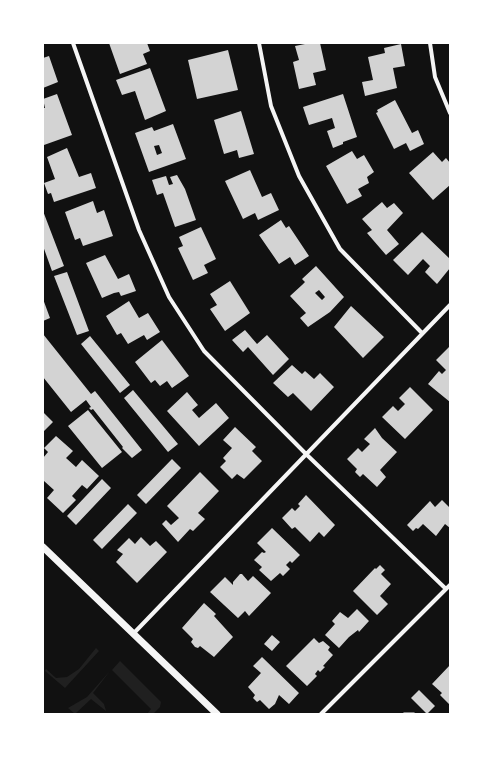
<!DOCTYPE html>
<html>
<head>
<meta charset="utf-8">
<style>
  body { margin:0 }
  #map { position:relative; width:493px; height:757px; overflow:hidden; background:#111; font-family:Ubuntu,sans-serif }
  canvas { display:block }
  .frame { position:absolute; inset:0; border:44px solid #fff; pointer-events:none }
</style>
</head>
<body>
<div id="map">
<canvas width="493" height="757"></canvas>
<div class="frame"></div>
</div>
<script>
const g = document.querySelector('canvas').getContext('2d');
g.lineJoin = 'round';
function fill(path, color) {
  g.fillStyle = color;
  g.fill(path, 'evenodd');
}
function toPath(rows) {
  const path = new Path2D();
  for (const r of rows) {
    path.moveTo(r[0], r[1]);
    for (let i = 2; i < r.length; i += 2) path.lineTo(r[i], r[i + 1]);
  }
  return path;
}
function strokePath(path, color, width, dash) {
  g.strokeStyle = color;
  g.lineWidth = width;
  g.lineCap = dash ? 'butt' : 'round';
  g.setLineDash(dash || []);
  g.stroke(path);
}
const green = toPath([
  [96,648,99,651,65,688,45,671,46,669,56,678,67,677,79,669],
  [120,661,161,702,160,707,153,714,147,714,151,709,112,670],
  [110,671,93,693,104,704,106,711,91,699,75,714,68,708,87,697]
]);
const building = toPath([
  [109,43,147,43,150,51,143,54,147,64,120,74],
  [310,43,320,43,326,70,313,73,316,85,299,89,293,62,299,60,295,46],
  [401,44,405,66,393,68,397,88,365,96,362,82,373,80,368,57,385,53,384,48],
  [228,50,238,90,197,99,188,60],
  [49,56,58,82,43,88,43,58],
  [150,68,166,111,145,120,135,91,122,95,116,80],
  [57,94,72,135,44,145,43,108,45,108,43,99],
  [343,94,357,137,343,142,343,144,333,148,327,131,335,128,332,118,309,125,303,107],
  [395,100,412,133,418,130,424,144,410,151,406,143,394,149,376,113,378,112,377,110],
  [241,111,254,154,239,158,237,150,224,154,214,120],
  [173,124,186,159,149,172,135,133,152,127,154,131],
  [159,145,162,153,157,155,154,146],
  [67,148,79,177,91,173,96,188,54,202,51,193,48,194,44,183,55,179,47,157],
  [352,151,357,159,364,155,374,172,367,177,369,183,358,189,362,196,347,204,326,166],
  [433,152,442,162,446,158,450,163,450,185,433,200,409,173],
  [250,170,262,197,271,193,279,210,258,220,255,213,243,219,225,181],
  [177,175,185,189,196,220,175,227,163,193,157,195,152,180,166,176,169,185,173,184,170,177],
  [93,201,97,213,104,210,113,236,83,246,80,238,75,240,65,212],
  [382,202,387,208,394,203,403,213,387,230,399,244,386,255,367,233,372,230,362,219],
  [43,211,64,266,52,271,43,246],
  [281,220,286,228,289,226,309,256,295,265,290,257,279,264,259,235],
  [201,227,216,259,204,265,208,273,193,280,178,248,183,246,179,237],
  [422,232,450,259,450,268,437,284,425,272,430,266,423,259,408,275,393,260],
  [105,255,118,279,129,274,136,291,121,296,119,292,114,293,102,298,86,263],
  [316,266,344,297,330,312,308,327,300,318,306,313,290,296,302,285,305,282,302,279],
  [319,290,325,297,322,300,315,293],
  [67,272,89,331,77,335,54,276],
  [230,281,250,313,225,331,210,309,217,305,210,294],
  [43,299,50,318,43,321],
  [129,301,139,318,148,313,160,332,147,340,144,335,128,344,121,333,117,335,106,316],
  [351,306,384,337,363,358,334,327],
  [245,330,257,344,267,335,289,359,273,375,248,347,243,352,232,340],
  [43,334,91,394,95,391,142,450,132,458,122,448,123,447,93,409,91,410,89,408,91,407,86,400,71,412,43,377],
  [90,336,130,385,120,393,81,344],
  [162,340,189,376,172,388,167,381,160,386,155,380,151,383,135,362],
  [449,347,450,348,450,402,428,384,439,371,442,374,446,370,436,360],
  [292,365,302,374,305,371,314,379,320,373,334,387,311,411,293,393,288,397,273,383],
  [410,387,433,410,405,439,382,417,393,406,398,411,405,404,399,398],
  [133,390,178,444,168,452,124,398],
  [187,392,198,405,192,410,199,418,216,403,229,418,199,446,167,411],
  [88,410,122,452,102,468,68,426],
  [43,412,53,422,43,432],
  [235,427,256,447,252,451,262,461,244,479,237,474,232,479,220,467,226,461,223,458,232,448,223,440],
  [375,428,382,438,397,452,380,470,386,477,377,487,363,474,360,477,355,472,357,469,347,459,358,448,362,452,370,444,364,439],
  [56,436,73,451,66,458,76,467,82,460,99,476,87,489,82,485,72,496,76,500,63,513,47,498,54,490,44,481,43,483,43,458,48,452,44,448],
  [172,459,181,468,146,504,137,495],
  [200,472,219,491,198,513,205,519,193,531,190,529,178,542,162,524,166,520,171,525,179,518,167,506],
  [102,479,111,488,76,525,67,516],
  [306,495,335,525,324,537,319,532,310,542,295,527,292,529,282,518,292,508,295,511,300,506,298,504],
  [442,500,450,508,450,528,445,524,436,536,423,524,418,529,416,528,413,531,407,525,430,501,435,507],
  [128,504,137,513,102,549,93,540],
  [272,528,300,555,292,563,290,561,286,565,290,569,283,576,280,573,271,581,259,570,262,567,254,560,262,552,264,553,266,552,257,543],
  [141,537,150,546,156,541,167,552,137,583,116,562,123,554,117,550,129,538,135,544],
  [380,565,385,570,381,574,391,584,380,596,388,604,377,615,353,591,375,568,376,569],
  [240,574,242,574,248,581,253,576,271,593,249,616,245,611,238,618,210,592,225,577,233,585,233,582],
  [204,603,216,614,214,616,233,637,214,657,200,646,198,648,195,647,191,642,193,639,182,628],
  [357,609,369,621,359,632,358,630,349,637,339,648,325,635,335,624,332,621,340,612,348,618],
  [272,635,280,642,272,651,264,644],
  [314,638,319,643,323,641,330,647,328,650,333,655,323,666,325,667,320,672,318,670,315,674,317,676,307,686,286,666],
  [262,657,299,693,289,704,279,695,275,704,269,709,260,700,257,702,253,698,255,695,248,687,261,673,253,666],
  [450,665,450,705,440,695,442,693,432,684],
  [419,690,435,706,427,714,411,698]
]);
const service = toPath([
  [404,714,414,714]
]);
const minor = toPath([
  [73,43,139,230,169,297,204,351,306,454,446,589],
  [259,43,271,106,299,176,340,249,422,333],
  [430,43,435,77,450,113],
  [133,634,450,305],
  [321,714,450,585]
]);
const tertiary = toPath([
  [43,547,217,714]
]);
fill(green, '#202020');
fill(building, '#d3d3d3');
strokePath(service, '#f5f5f5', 3);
strokePath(minor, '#f5f5f5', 4);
strokePath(tertiary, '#f5f5f5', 7);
</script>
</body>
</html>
